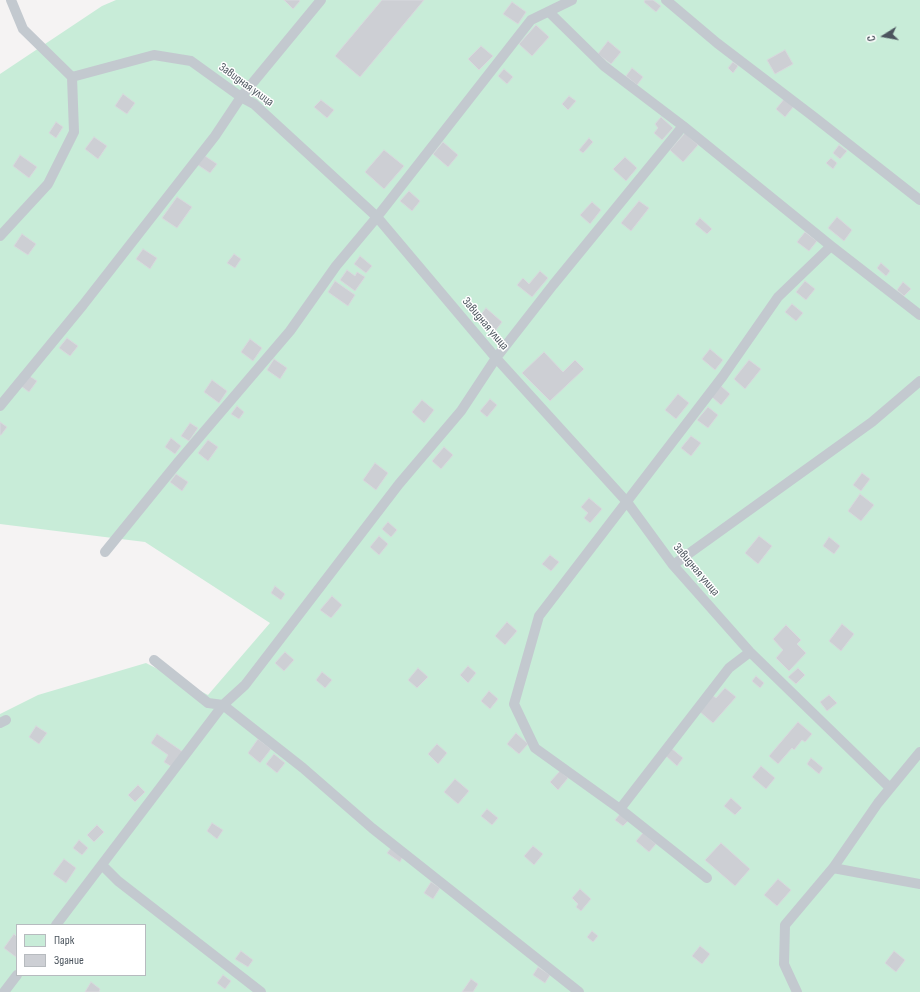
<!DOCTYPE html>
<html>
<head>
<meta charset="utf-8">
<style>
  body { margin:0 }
  #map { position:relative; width:920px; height:992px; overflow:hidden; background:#f5f3f3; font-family:"Sofia Sans Condensed",sans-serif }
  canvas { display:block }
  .legend { position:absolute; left:16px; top:924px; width:130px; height:52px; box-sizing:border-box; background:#fff; border:1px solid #b7bbbf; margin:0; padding:5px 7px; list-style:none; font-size:12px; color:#4c555e }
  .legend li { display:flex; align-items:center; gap:8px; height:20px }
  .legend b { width:20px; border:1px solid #b7bbbf }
  .north { position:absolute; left:864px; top:16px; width:40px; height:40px; -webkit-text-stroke:3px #fff; paint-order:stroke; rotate:259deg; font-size:11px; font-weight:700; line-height:16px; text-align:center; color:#4c555e }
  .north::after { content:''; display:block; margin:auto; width:14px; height:18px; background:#4c555e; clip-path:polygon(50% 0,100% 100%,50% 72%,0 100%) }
</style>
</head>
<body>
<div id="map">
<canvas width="920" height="992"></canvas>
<ul class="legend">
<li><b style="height:11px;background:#c8ecd8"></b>Парк</li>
<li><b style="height:11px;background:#cdcfd4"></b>Здание</li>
</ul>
<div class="north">С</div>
</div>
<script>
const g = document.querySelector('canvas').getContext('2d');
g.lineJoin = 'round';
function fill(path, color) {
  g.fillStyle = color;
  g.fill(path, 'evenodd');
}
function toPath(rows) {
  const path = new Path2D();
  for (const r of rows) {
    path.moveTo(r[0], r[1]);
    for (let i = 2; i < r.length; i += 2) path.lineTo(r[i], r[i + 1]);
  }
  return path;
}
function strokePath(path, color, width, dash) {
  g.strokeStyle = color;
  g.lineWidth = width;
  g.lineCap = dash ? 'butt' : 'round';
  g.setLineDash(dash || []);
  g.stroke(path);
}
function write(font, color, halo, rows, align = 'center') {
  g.font = font + ' "Sofia Sans Condensed",sans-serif';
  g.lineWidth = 3;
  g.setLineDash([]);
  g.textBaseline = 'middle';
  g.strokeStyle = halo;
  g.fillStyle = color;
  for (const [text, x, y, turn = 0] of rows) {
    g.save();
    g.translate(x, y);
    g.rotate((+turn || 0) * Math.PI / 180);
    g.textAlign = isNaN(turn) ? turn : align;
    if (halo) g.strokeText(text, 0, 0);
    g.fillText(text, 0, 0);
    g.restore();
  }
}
const green = toPath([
  [116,0,920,0,920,992,0,992,0,714,38,695,146,663,208,695,270,623,145,542,0,524,0,74,102,6],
  [17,925,145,925,145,975,17,975]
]);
const building = toPath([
  [284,0,299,0,300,1,293,9,284,0],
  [382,0,424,0,360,77,335,56,382,0],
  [645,0,653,0,661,6,656,12,644,2,645,0],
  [512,2,526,12,518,24,503,14,512,2],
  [536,25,549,37,532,56,519,44,536,25],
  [608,41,621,52,611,64,598,54,608,41],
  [481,46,493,56,479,70,468,59,481,46],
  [785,50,793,64,775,74,767,60,785,50],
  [733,62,738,66,733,73,728,68,733,62],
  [632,68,643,77,637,85,626,76,632,68],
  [504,69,513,77,507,84,498,76,504,69],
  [123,94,135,103,127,114,115,106,123,94],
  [569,96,576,101,568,110,562,104,569,96],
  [785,98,794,106,785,117,776,109,785,98],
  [321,100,334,110,327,118,314,107,321,100],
  [661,117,673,128,662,140,654,133,658,128,655,124,661,117],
  [56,122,63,127,56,138,49,133,56,122],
  [685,133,698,145,683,162,670,150,685,133],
  [94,137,107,146,98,159,85,149,94,137],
  [589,138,593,142,583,153,579,150,589,138],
  [443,142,458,155,448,167,433,154,443,142],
  [839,145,847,151,840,159,833,153,839,145],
  [384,150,404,166,384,189,365,172,384,150],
  [20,155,37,167,29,178,13,166,20,155],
  [205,156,217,164,210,173,198,165,205,156],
  [625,157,637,168,626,181,613,169,625,157],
  [831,158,837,163,833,169,826,163,831,158],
  [409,191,420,201,412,211,400,201,409,191],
  [177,197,192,207,177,228,162,218,177,197],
  [639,201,649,208,631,231,621,223,639,201],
  [592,202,601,210,590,224,580,215,592,202],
  [837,217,852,230,844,241,828,228,837,217],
  [700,218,712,229,707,234,695,224,700,218],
  [805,232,817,241,809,251,797,242,805,232],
  [22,234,36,244,28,255,14,246,22,234],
  [143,249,157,258,150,269,136,259,143,249],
  [234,254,241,259,235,268,227,263,234,254],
  [360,256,372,266,366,273,354,264,360,256],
  [881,263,890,271,886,276,877,268,881,263],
  [347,270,355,276,357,272,365,277,355,291,340,280,347,270],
  [540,271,548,278,532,297,517,285,523,278,529,284,540,271],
  [335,281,355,295,348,306,328,292,335,281],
  [805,281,815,289,806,300,796,292,805,281],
  [903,282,911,289,904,296,897,290,903,282],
  [792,304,803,313,796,321,785,312,792,304],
  [486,308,502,322,495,331,479,317,486,308],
  [67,338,78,346,70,356,59,348,67,338],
  [250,339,262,348,253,361,241,352,250,339],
  [710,349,723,360,715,370,702,359,710,349],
  [544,352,563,372,575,360,584,369,550,401,522,373,544,352],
  [274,359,287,368,280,379,267,370,274,359],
  [749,360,761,369,745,389,734,379,749,360],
  [28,375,37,381,29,392,21,386,28,375],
  [212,380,227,391,219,403,204,392,212,380],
  [721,386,730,394,721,405,712,397,721,386],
  [678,394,689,403,676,419,665,410,678,394],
  [490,399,497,405,487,417,480,411,490,399],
  [422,400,434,410,424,423,412,412,422,400],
  [237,406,244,412,239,419,231,414,237,406],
  [708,407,718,415,708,428,697,420,708,407],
  [0,422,7,427,1,435,0,435,0,422],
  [190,423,198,428,189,441,181,436,190,423],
  [691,436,701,443,691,456,681,448,691,436],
  [171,438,181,446,175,454,165,447,171,438],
  [208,440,218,447,208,461,198,453,208,440],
  [444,447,453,455,441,469,432,461,444,447],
  [375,463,388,473,376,490,363,480,375,463],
  [862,473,870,479,861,491,853,485,862,473],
  [176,474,188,482,182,491,170,482,176,474],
  [860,494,874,505,861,521,848,511,860,494],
  [589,498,602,509,590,523,584,518,588,513,581,507,589,498],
  [388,522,397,530,391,537,382,529,388,522],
  [379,536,388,544,379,555,370,547,379,536],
  [759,536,772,546,758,564,745,553,759,536],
  [829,537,840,546,834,554,823,546,829,537],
  [550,555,559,562,551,571,542,564,550,555],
  [275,586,285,594,281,600,271,593,275,586],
  [332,596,342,605,331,618,320,610,332,596],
  [507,622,517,631,505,645,495,636,507,622],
  [842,624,854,634,841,651,829,641,842,624],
  [786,625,801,640,797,644,806,653,789,671,776,658,783,650,773,639,786,625],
  [285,652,294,660,284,671,275,663,285,652],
  [468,666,476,673,468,683,460,675,468,666],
  [418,668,428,677,417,688,408,680,418,668],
  [798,668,805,675,796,684,788,677,798,668],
  [322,672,332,680,325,688,316,680,322,672],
  [756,676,764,683,760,688,752,681,756,676],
  [725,688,736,697,713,723,699,711,712,695,716,698,725,688],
  [489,691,498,699,490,709,481,701,489,691],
  [829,695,837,703,827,711,820,702,829,695],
  [798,722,812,734,805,742,802,740,794,750,792,748,778,764,769,756,798,722],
  [36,726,47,733,39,744,29,737,36,726],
  [516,733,528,744,519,754,507,744,516,733],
  [157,734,183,752,172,767,164,762,168,755,151,743,157,734],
  [258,739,271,749,260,763,248,753,258,739],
  [437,744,447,753,438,764,428,754,437,744],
  [671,748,683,758,677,766,665,755,671,748],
  [274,754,285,763,277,773,266,764,274,754],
  [811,758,823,768,819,774,807,764,811,758],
  [761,766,775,778,766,789,752,777,761,766],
  [560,771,568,778,558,790,550,782,560,771],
  [455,779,469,791,458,804,444,792,455,779],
  [138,785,145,792,135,802,128,795,138,785],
  [731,798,742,808,735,815,724,806,731,798],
  [487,809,498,818,492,825,481,816,487,809],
  [620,814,628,821,623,826,615,820,620,814],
  [212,823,223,830,217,839,207,831,212,823],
  [97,825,104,832,94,842,87,835,97,825],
  [643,833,656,844,649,852,636,841,643,833],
  [79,840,88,848,82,855,73,848,79,840],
  [721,843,750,869,735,886,705,860,721,843],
  [533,846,543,854,534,865,524,856,533,846],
  [391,848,403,856,400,862,387,853,391,848],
  [64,859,76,868,66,883,53,874,64,859],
  [778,879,791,890,777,906,764,895,778,879],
  [431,882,440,888,433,899,424,893,431,882],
  [580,889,591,899,581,911,576,907,578,904,572,898,580,889],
  [592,931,598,936,593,942,587,937,592,931],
  [14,934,17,937,16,957,4,948,14,934],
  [700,946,710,954,702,964,692,956,700,946],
  [241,951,253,960,248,967,235,959,241,951],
  [894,951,905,960,896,972,885,963,894,951],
  [538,967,550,975,545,983,533,975,538,967],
  [223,975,231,981,225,989,217,983,223,975],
  [471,979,478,984,473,992,462,992,471,979],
  [91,982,100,989,99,992,85,992,91,982]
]);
const lane = toPath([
  [11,0,23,29,72,77,154,55,191,61,241,97,254,104,377,217,496,358,627,502,673,565,750,652,890,788],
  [666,0,717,43,814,117,920,200],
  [549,12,604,66,683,126,831,246,920,315],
  [0,236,48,184,74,132,72,77],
  [0,406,83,305,215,136,241,97,321,0],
  [105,552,179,461,290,331,336,266,377,217,531,20,572,0],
  [673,565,872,422,920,381],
  [154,660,208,703,223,705,303,768,372,828,579,992],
  [0,723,6,720],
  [620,809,729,668,750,652],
  [102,865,118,881,261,992],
  [833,868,920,884],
  [707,878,620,809,535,748,514,704,539,616,723,376,778,297,831,246],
  [56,925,223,705,245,685,399,484,461,411,496,358,553,285,683,126],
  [4,992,17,975],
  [797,992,784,964,785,925,833,868,878,803,920,752]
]);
const streetNames = [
  ["Завидная улица",246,85,36],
  ["Завидная улица",485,324,50],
  ["Завидная улица",696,570,50]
];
fill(green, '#c8ecd8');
fill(building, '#cdcfd4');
strokePath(building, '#d8d9dd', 1);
strokePath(lane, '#c3c9cf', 10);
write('12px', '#4c555e', '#fff', streetNames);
</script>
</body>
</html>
